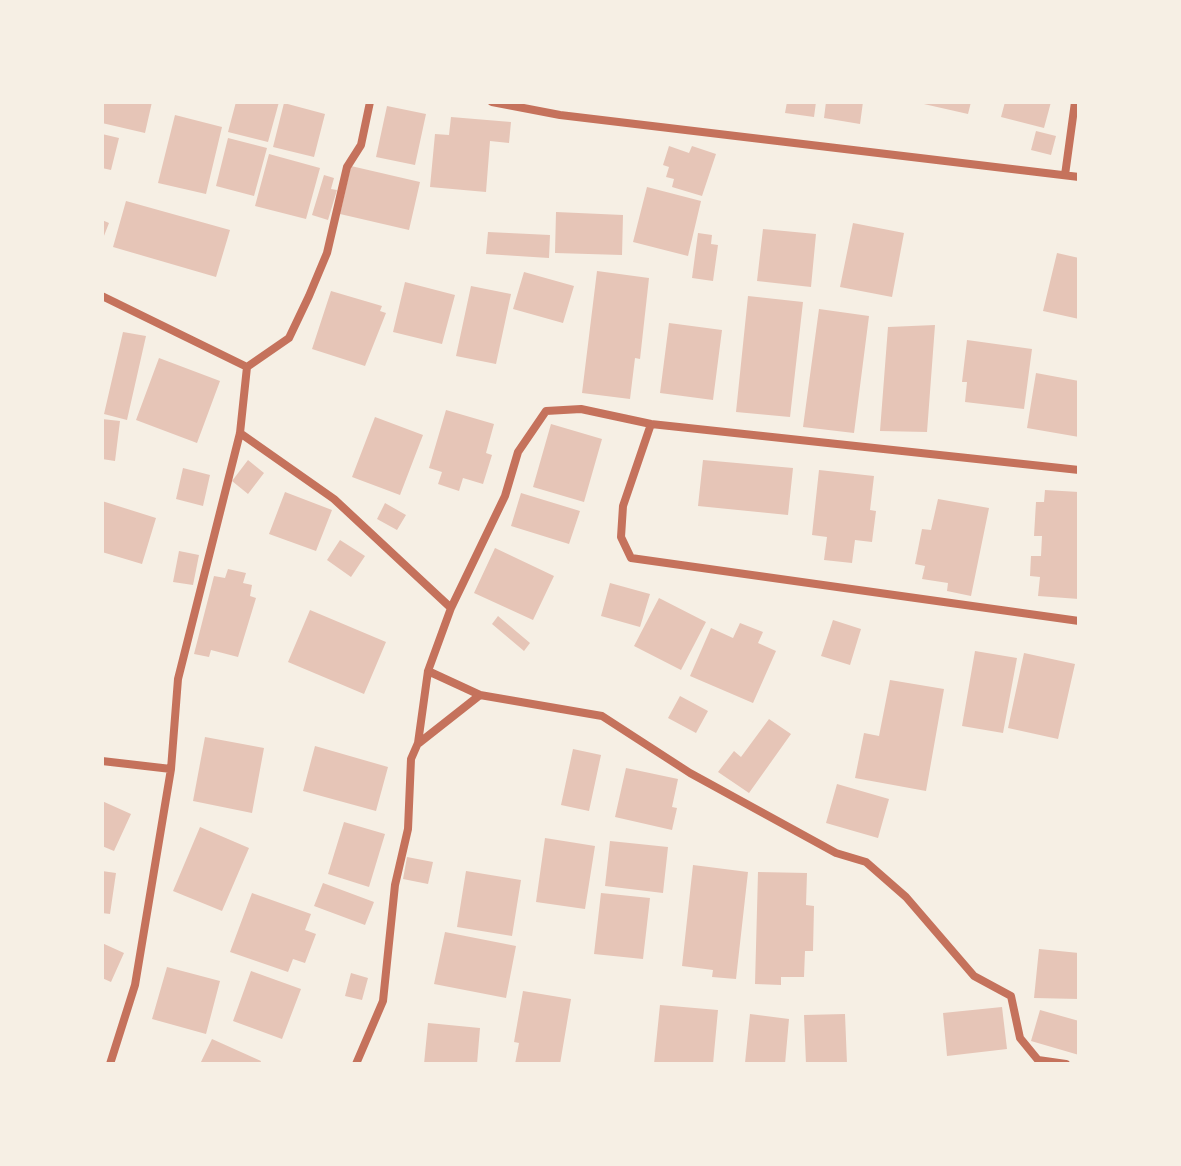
<!DOCTYPE html>
<html>
<head>
<meta charset="utf-8">
<style>
  body { margin:0 }
  #map { position:relative; width:1181px; height:1166px; overflow:hidden; background:#f6efe4; font-family:"Alegreya Sans",sans-serif }
  canvas { display:block }
  .frame { position:absolute; inset:0; border:104px solid #f6efe4; pointer-events:none }
</style>
</head>
<body>
<div id="map">
<canvas width="1181" height="1166"></canvas>
<div class="frame"></div>
</div>
<script>
const g = document.querySelector('canvas').getContext('2d');
g.lineJoin = 'round';
function fill(path, color) {
  g.fillStyle = color;
  g.fill(path, 'evenodd');
}
function toPath(rows) {
  const path = new Path2D();
  for (const r of rows) {
    path.moveTo(r[0], r[1]);
    for (let i = 2; i < r.length; i += 2) path.lineTo(r[i], r[i + 1]);
  }
  return path;
}
function strokePath(path, color, width, dash) {
  g.strokeStyle = color;
  g.lineWidth = width;
  g.lineCap = dash ? 'butt' : 'round';
  g.setLineDash(dash || []);
  g.stroke(path);
}
const building = toPath([
  [104,102,152,102,145,133,102,123],
  [236,102,279,102,268,142,228,132],
  [787,102,816,102,814,117,785,113],
  [826,102,863,102,860,124,824,118],
  [915,102,971,102,968,114],
  [1005,102,1051,102,1044,128,1001,117],
  [284,103,325,114,314,157,273,147],
  [387,106,426,114,415,165,376,157],
  [175,115,222,127,206,194,158,183],
  [451,117,511,122,509,143,490,141,486,192,430,187,435,134,449,135],
  [1036,131,1056,136,1051,155,1031,150],
  [102,134,119,138,111,170,102,168],
  [228,138,267,148,254,196,216,186],
  [669,146,689,153,692,146,716,154,702,196,672,187,674,179,666,177,669,167,663,165],
  [269,154,320,168,306,219,255,206],
  [351,166,420,182,409,230,340,214],
  [324,175,334,178,331,189,337,190,328,220,312,215],
  [647,187,701,201,688,256,633,242],
  [126,201,230,230,216,277,113,247],
  [556,212,623,215,622,255,555,253],
  [102,220,109,223,102,241],
  [853,223,904,233,892,297,840,287],
  [763,229,816,234,811,287,757,281],
  [488,232,550,235,549,258,486,254],
  [698,233,712,235,711,244,718,245,713,281,692,278],
  [1057,253,1079,258,1079,319,1043,311],
  [597,271,649,278,640,359,635,358,630,399,582,393],
  [524,272,574,286,563,323,513,309],
  [405,282,455,295,442,344,393,332],
  [471,286,511,294,496,364,456,356],
  [331,291,382,306,380,311,386,313,365,366,312,349],
  [748,296,803,302,790,417,736,412],
  [819,309,869,316,854,433,803,427],
  [669,323,722,330,713,400,660,393],
  [935,325,927,432,880,431,888,327],
  [123,332,146,336,127,420,104,414],
  [967,340,1032,349,1024,409,965,402,967,382,962,382],
  [159,358,220,381,197,443,136,420],
  [1036,373,1079,381,1079,437,1027,428],
  [446,410,494,424,486,453,492,455,483,484,463,478,459,491,438,484,442,472,429,468],
  [375,417,423,435,400,495,352,477],
  [102,419,120,421,115,461,102,459],
  [551,424,602,439,584,502,533,487],
  [248,460,264,473,248,494,232,481],
  [703,460,793,468,788,515,698,506],
  [183,468,210,475,203,506,176,499],
  [819,470,874,476,870,510,876,511,872,542,855,540,852,563,824,560,827,537,812,535],
  [1045,490,1079,492,1079,599,1038,596,1040,577,1030,576,1031,556,1041,556,1042,536,1034,536,1036,502,1044,502],
  [285,492,332,510,316,551,269,534],
  [521,493,580,511,569,544,511,526],
  [938,499,989,508,971,596,947,591,948,583,922,579,925,566,915,564,922,529,931,530],
  [102,501,156,518,142,564,102,552],
  [385,503,406,515,397,530,377,519],
  [340,540,365,556,351,577,327,560],
  [495,548,554,576,533,620,474,593],
  [179,551,199,555,193,585,173,582],
  [228,569,246,573,243,583,252,585,250,596,256,598,238,657,211,650,209,657,194,654,214,576,225,578],
  [610,583,650,594,640,627,601,616],
  [659,598,706,622,681,670,634,646],
  [310,610,386,642,364,694,288,662],
  [498,616,530,643,524,651,492,624],
  [833,620,861,629,850,665,821,656],
  [740,623,763,632,758,643,776,651,753,703,690,676,711,628,733,638],
  [975,651,1017,658,1003,733,962,726],
  [1024,653,1075,664,1058,739,1008,728],
  [890,680,944,689,926,791,855,778,864,733,879,736],
  [680,696,708,711,696,733,668,718],
  [769,719,791,734,749,793,718,772,734,751,741,757],
  [205,737,264,748,252,813,193,801],
  [315,746,388,767,376,811,303,791],
  [573,749,601,755,589,811,561,805],
  [626,768,678,779,672,807,677,808,672,830,615,817],
  [837,784,889,799,878,838,826,823],
  [102,801,131,814,114,851,102,846],
  [344,822,385,834,369,887,328,874],
  [200,827,249,848,222,911,173,891],
  [545,838,595,846,585,909,536,902],
  [610,841,668,847,663,893,605,886],
  [407,857,433,862,428,884,403,879],
  [693,865,748,872,736,979,712,977,713,970,682,966],
  [102,871,116,873,110,914,102,913],
  [466,871,521,880,512,936,457,927],
  [758,872,807,873,806,905,814,906,813,951,805,951,804,977,781,977,781,985,755,984],
  [323,883,374,902,365,925,314,906],
  [252,893,311,914,305,930,316,934,305,963,293,959,288,972,230,952],
  [601,893,650,898,643,959,594,954],
  [445,932,516,946,506,998,434,984],
  [102,943,124,953,111,982,102,978],
  [1039,949,1079,953,1079,999,1034,998],
  [167,967,220,981,206,1034,152,1019],
  [251,971,301,989,282,1039,233,1021],
  [351,973,368,978,362,1000,345,996],
  [523,991,571,999,560,1064,515,1064,519,1043,514,1042],
  [660,1005,718,1010,713,1064,654,1064],
  [1002,1007,1007,1049,947,1056,943,1013],
  [1040,1010,1079,1021,1079,1055,1031,1041],
  [750,1014,789,1019,785,1064,745,1063],
  [845,1014,847,1064,806,1064,804,1015],
  [428,1023,480,1028,477,1064,424,1064],
  [212,1039,261,1061,260,1064,200,1064]
]);
const minor = toPath([
  [492,102,560,115,1079,177],
  [1065,175,1075,102],
  [102,296,247,367],
  [651,424,623,506,621,537,631,558,1079,621],
  [240,433,334,499,451,608,428,671,418,743,411,759,408,829,395,885,383,1001,356,1064],
  [451,608,505,496,518,452,546,411,581,409,651,424,1079,470],
  [428,671,480,695,602,716,690,773,774,819,836,853,866,862,906,897,974,976,1011,996,1020,1038,1038,1060,1066,1064],
  [419,743,480,695],
  [102,761,171,769],
  [110,1064,135,985,171,769,178,679,240,433,247,367,289,338,309,296,327,253,347,167,361,145,370,102]
]);
fill(building, '#e6c5b7');
strokePath(minor, '#c5725c', 8);
</script>
</body>
</html>
